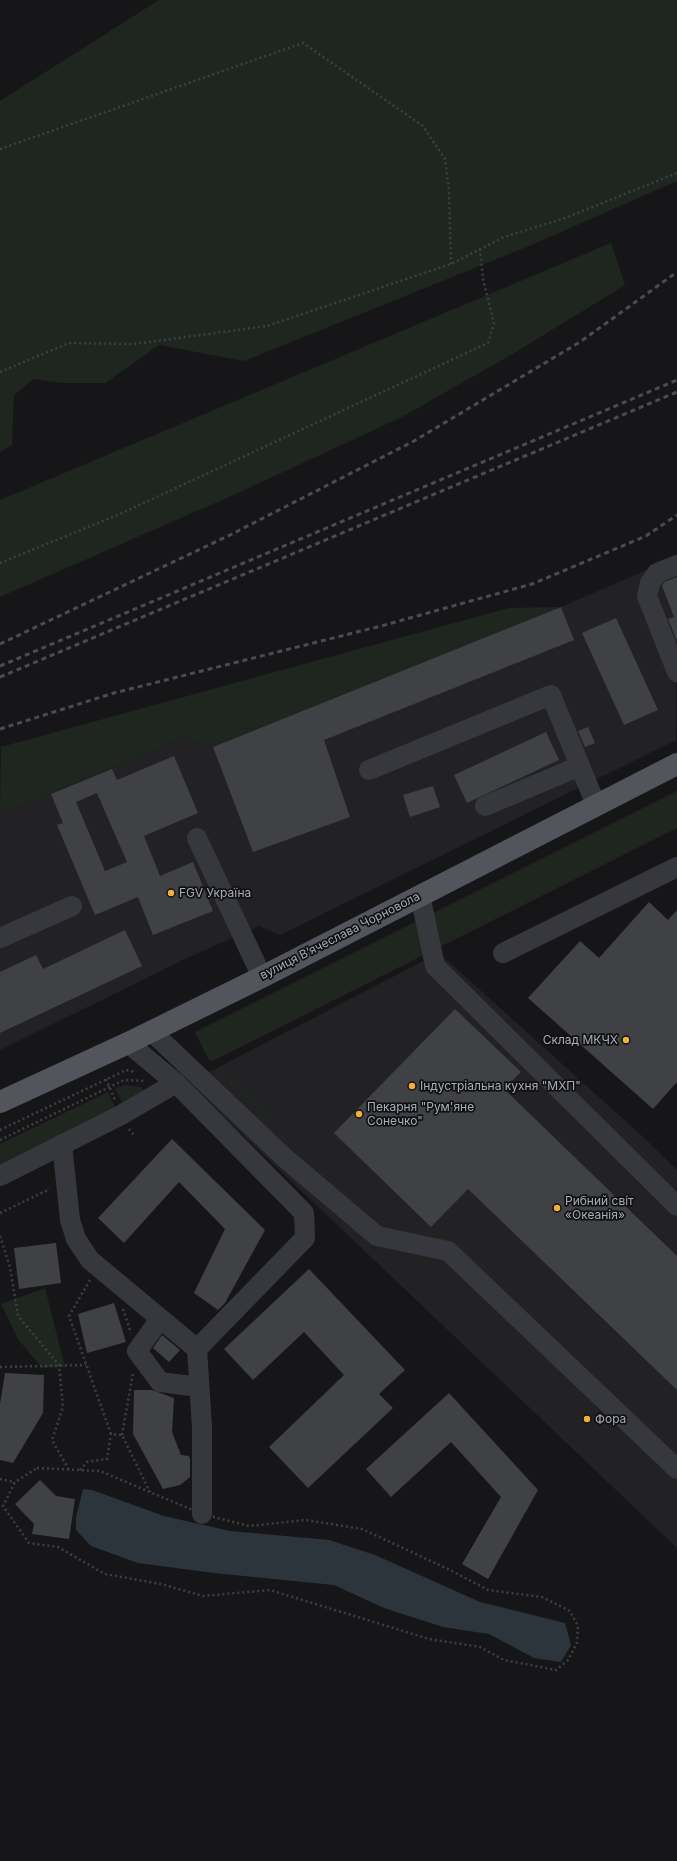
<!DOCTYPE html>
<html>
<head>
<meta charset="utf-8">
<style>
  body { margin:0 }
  canvas { display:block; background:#161618 }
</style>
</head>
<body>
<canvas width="677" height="1861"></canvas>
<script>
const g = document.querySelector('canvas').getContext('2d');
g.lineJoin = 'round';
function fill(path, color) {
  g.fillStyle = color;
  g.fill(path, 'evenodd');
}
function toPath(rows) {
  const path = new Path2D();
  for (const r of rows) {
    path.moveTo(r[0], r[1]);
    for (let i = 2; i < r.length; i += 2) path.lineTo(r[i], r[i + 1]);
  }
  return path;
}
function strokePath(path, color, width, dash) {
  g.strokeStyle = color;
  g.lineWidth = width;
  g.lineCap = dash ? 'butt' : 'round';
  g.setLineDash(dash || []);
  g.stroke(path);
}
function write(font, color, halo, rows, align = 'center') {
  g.font = font + ' Inter,sans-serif';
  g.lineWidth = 3.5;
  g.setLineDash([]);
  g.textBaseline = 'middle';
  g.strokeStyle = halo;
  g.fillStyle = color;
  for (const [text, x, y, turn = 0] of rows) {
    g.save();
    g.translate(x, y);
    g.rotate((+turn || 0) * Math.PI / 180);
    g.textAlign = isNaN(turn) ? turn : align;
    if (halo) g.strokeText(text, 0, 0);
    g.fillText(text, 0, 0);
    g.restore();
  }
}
const built = toPath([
  [677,557,676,740,280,935,259,926,187,958,0,1050,0,814,184,738,213,747,561,607],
  [439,953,642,1136,677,1170,677,1548,188,1083]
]);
const green = toPath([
  [159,0,677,0,677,181,529,246,244,361,159,345,105,383,63,383,33,379,14,395,12,445,0,452,0,101],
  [611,243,625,285,516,352,402,417,229,497,0,597,0,500],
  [561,607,213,747,184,738,0,814,1,747,509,608],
  [677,791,677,828,210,1062,195,1032],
  [233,1080,270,1115,267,1118,230,1083],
  [126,1085,141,1087,147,1096,124,1107,115,1088],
  [108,1092,117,1112,0,1169,0,1144],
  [45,1288,65,1367,42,1368,18,1339,1,1304]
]);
const water = toPath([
  [83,1489,92,1490,164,1516,230,1531,329,1540,375,1555,480,1602,565,1623,571,1645,561,1662,534,1658,489,1634,443,1627,384,1608,334,1585,214,1573,138,1563,91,1546,76,1530,76,1517]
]);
const building = toPath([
  [677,577,677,641,668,619,674,617,662,586,664,582],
  [561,607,574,640,324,740,350,817,253,852,213,747],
  [616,618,658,710,624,725,582,633],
  [588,727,595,743,585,747,578,731],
  [546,732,559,760,467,803,454,775],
  [174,756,198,813,144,836,160,876,193,862,213,911,153,935,138,897,95,915,57,825,63,823,51,794,112,769,117,780],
  [97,793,127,862,105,871,76,802],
  [433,786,440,807,410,817,403,795],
  [649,902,668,920,677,910,677,1082,653,1109,528,998,580,941,599,958],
  [125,930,142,966,0,1033,0,972,36,955,43,969],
  [455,1009,521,1072,504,1089,677,1256,677,1390,468,1189,431,1227,334,1133],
  [172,1139,265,1230,225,1303,218,1310,194,1293,225,1229,179,1182,124,1243,98,1218],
  [56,1243,61,1283,19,1289,14,1248],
  [309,1269,405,1370,379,1394,393,1408,308,1488,269,1447,344,1375,304,1332,253,1380,224,1349],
  [114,1303,126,1342,87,1353,78,1314],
  [162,1335,180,1350,169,1362,153,1348],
  [5,1373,44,1375,43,1413,13,1463,0,1460,0,1404],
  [134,1390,152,1390,174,1398,172,1432,181,1455,189,1456,190,1459,190,1477,180,1485,163,1489,133,1434],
  [449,1393,538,1490,488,1579,462,1564,501,1497,451,1442,391,1497,366,1469],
  [40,1480,56,1496,75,1499,69,1539,32,1534,34,1524,15,1504]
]);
const path = toPath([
  [0,149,303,43,423,126,445,159,449,191,451,264],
  [0,372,69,343,134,344,267,326,451,264,504,237,565,218,677,173],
  [0,563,120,514,488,343,494,323,483,279,480,249],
  [106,1079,115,1100],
  [129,1129,135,1137],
  [0,1130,126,1070,136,1072],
  [0,1140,124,1080,146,1081],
  [0,1213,50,1189],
  [0,1236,10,1267,18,1316,59,1365,63,1407,52,1440,69,1470],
  [90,1280,69,1316,111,1434,122,1435,150,1492],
  [123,1309,131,1333],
  [0,1367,86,1365],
  [122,1435,133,1373],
  [37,1468,100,1471,202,1514,249,1526,306,1520,362,1529,450,1570,488,1590,542,1597,570,1611,578,1626,577,1643,568,1660,556,1670,504,1660,480,1647,429,1639,270,1590,203,1596,161,1584,105,1574,58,1547,29,1543,3,1506,15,1482,37,1468],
  [80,1470,87,1462,107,1459,111,1434],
  [0,1479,15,1482]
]);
const minor = toPath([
  [677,565,657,573,650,583,647,596,677,672],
  [369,770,551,695,596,805],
  [485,806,580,766],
  [197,838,262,977],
  [420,895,435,966,677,1206],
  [0,938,72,906],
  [503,953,677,867],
  [151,1031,286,1159,377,1236,448,1251,677,1469],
  [176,1083,304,1213,305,1238,197,1349],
  [62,1144,70,1220,76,1239,90,1260,197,1349,202,1427,202,1514],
  [0,1176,121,1115,176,1083,128,1043],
  [160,1319,137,1351,160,1382,199,1387]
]);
const major = toPath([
  [0,1102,128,1043,262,977,677,764]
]);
const rail = toPath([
  [0,644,230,535,414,441,580,342,677,272],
  [0,666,677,380],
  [0,677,677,392],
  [0,729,114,693,381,626,532,584,646,536,677,515]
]);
const markers = [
  [171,893,4,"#f2b134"],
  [626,1040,4,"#f2b134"],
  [412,1086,4,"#f2b134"],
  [359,1114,4,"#f2b134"],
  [557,1208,4,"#f2b134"],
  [587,1419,4,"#f2b134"]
];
const poiNames = [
  ["FGV Україна",179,893],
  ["Склад МКЧХ",618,1040,"right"],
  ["Індустріальна кухня \"МХП\"",420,1086],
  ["Пекарня \"Рум'яне",367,1107],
  ["Сонечко\"",367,1121],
  ["Рибний світ",565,1201],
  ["«Океанія»",565,1215],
  ["Фора",595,1419]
];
const streetNames = [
  ["вулиця Вʼячеслава Чорновола",340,936,-27]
];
fill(built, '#222225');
fill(green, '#1e261f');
fill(water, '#2c353c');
fill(building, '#404145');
strokePath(path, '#3d3f44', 2.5, [2, 3]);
strokePath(minor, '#37383d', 20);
strokePath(major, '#53555c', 22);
strokePath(rail, '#4a4c52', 3, [5, 4]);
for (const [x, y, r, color] of markers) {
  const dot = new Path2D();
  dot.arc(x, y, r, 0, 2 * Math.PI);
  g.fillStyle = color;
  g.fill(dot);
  strokePath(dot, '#111113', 1.5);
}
write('12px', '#a8adb8', '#111113', poiNames, 'left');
write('12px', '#a8adb8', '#111113', streetNames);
</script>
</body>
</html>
